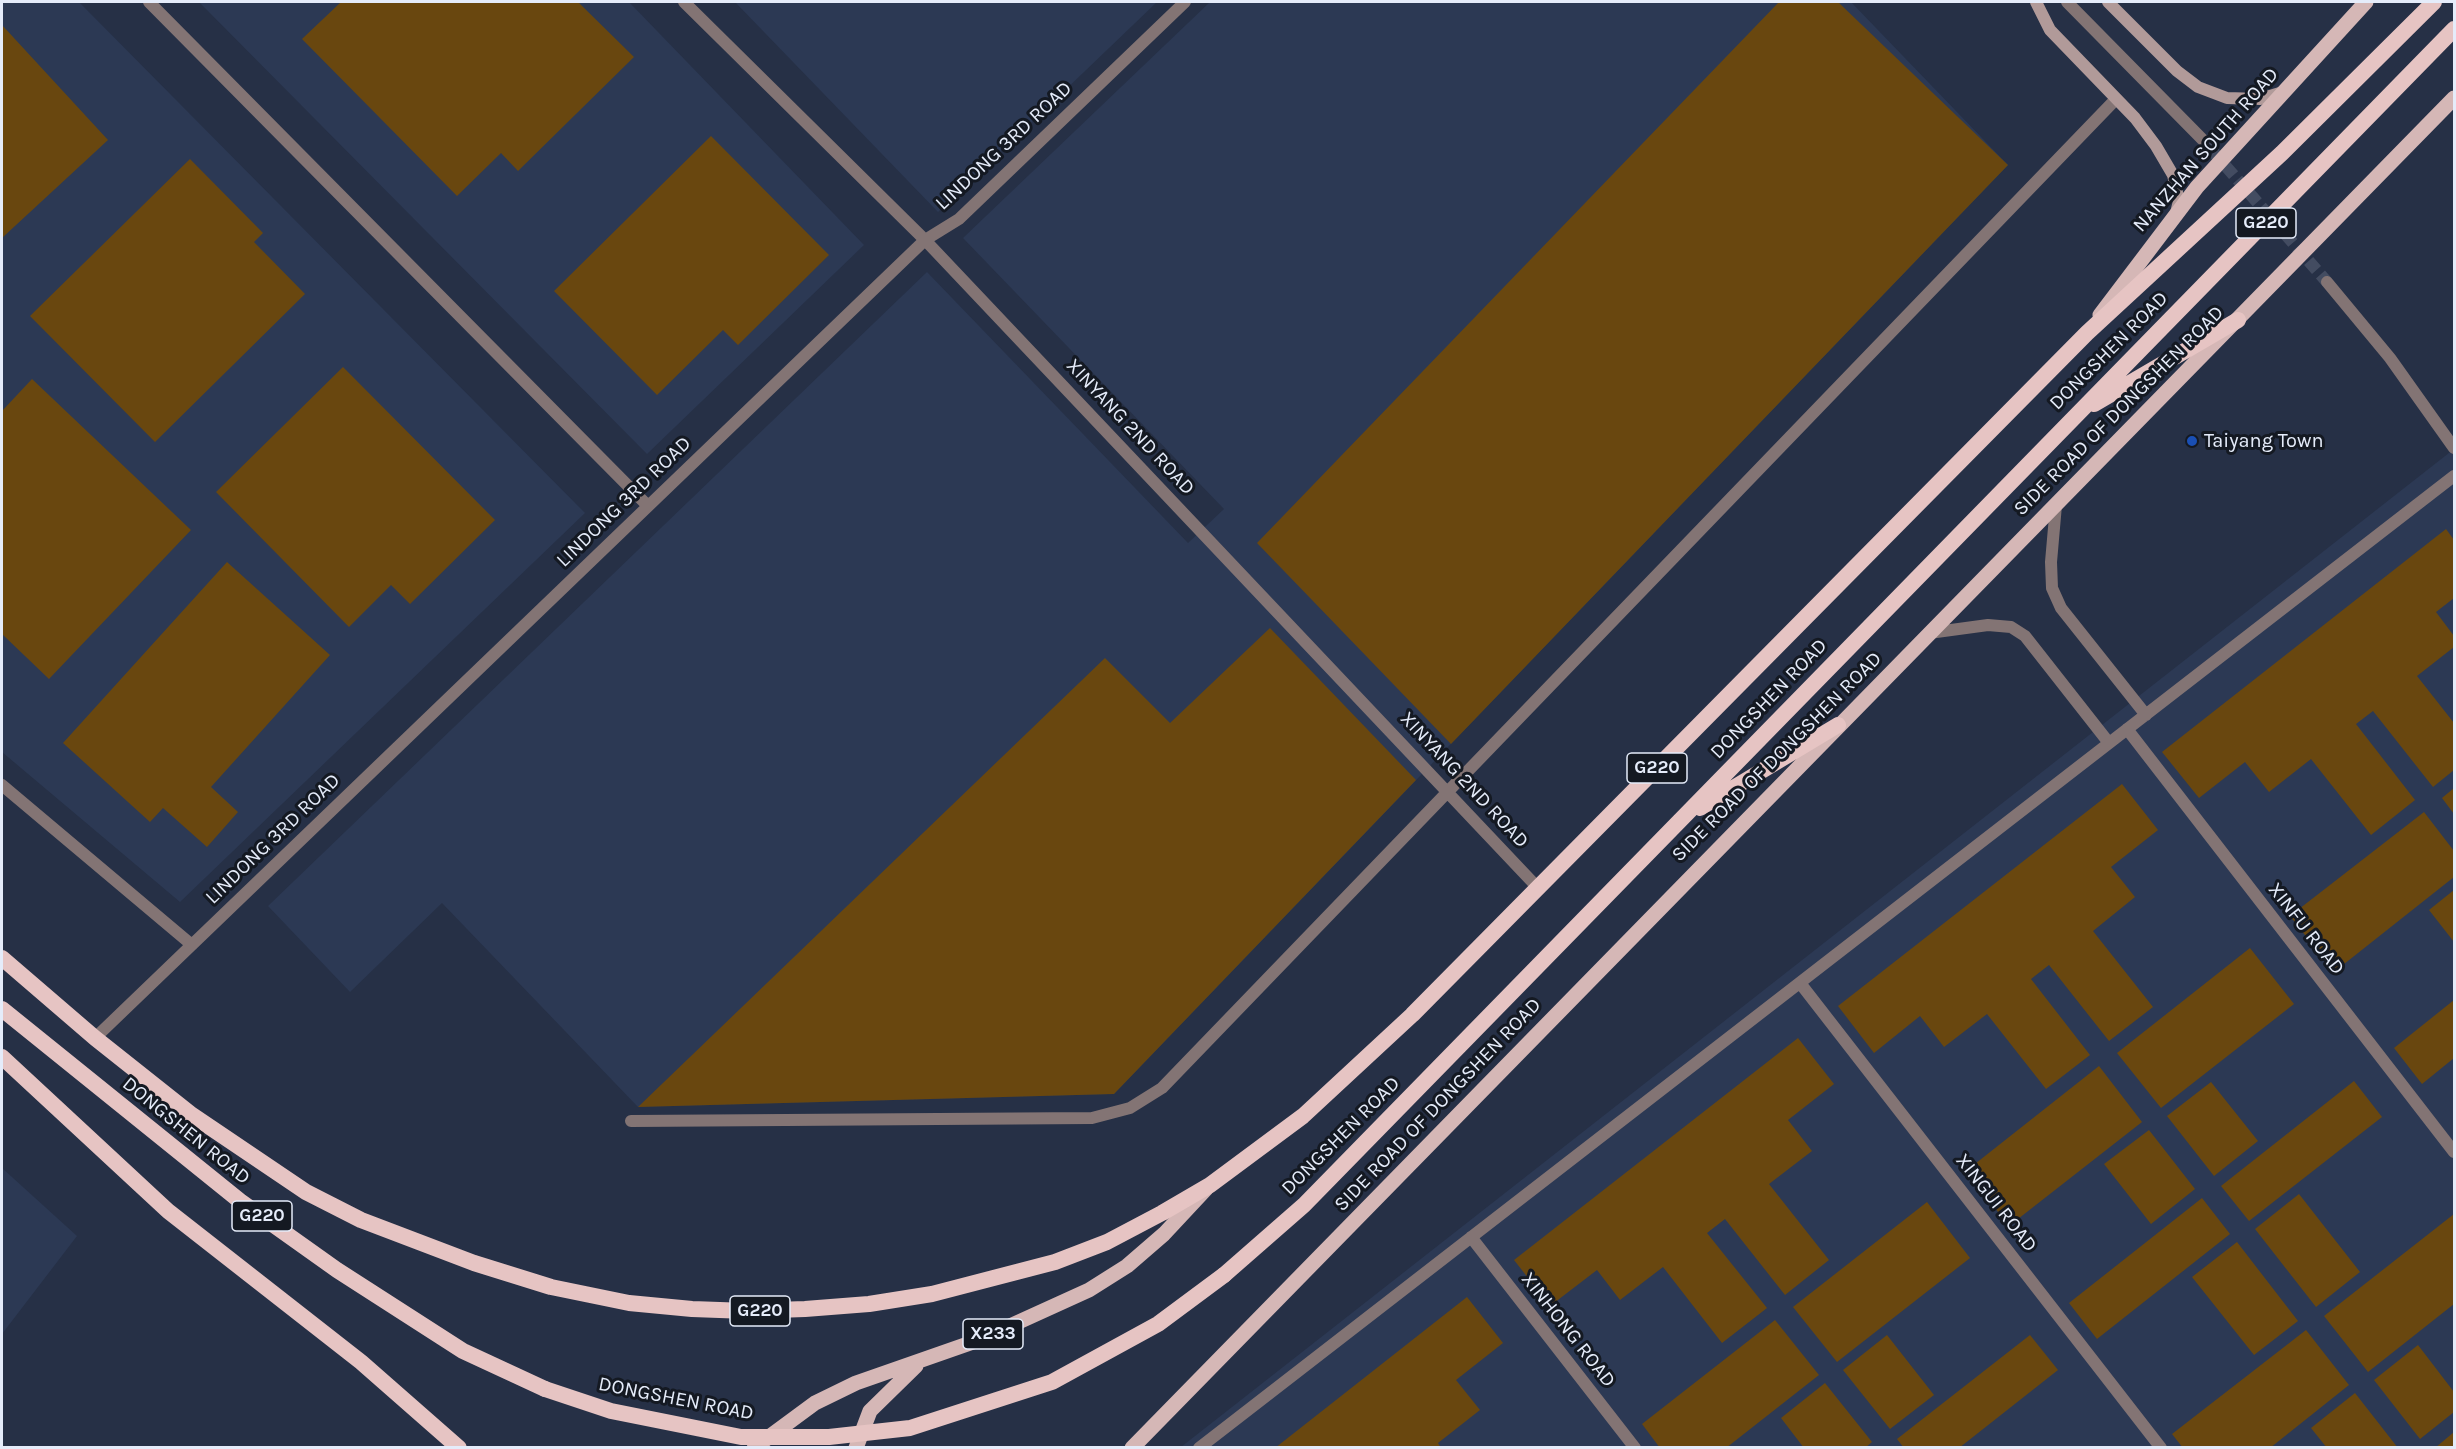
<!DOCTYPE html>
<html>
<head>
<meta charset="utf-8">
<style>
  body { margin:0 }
  #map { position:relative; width:2456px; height:1449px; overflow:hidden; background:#263046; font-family:Karla,sans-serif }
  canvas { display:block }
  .frame { position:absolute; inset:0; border:3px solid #e5ecfa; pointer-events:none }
</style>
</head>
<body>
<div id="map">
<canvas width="2456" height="1449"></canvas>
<div class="frame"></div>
</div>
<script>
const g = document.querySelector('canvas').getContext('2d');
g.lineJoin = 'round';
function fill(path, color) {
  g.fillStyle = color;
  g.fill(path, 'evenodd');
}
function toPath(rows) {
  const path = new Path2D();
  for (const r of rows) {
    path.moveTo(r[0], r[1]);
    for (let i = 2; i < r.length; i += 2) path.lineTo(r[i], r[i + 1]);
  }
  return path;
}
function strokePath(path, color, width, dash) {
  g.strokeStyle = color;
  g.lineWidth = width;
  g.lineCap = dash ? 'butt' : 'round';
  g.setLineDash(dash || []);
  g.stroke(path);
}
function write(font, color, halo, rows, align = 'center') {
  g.font = font + ' Karla,sans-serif';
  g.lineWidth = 6;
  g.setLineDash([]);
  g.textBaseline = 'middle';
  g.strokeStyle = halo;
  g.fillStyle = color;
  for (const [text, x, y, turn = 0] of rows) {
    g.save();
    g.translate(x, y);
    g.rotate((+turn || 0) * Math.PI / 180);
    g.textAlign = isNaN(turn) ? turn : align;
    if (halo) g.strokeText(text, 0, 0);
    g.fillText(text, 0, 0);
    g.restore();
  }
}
const built = toPath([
  [2,2,79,2,585,513,180,902,2,752],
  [199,2,629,2,864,245,647,454],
  [735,2,1157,2,938,212],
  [1210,2,1851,2,2008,165,1114,1094,638,1107,442,903,350,992,268,906,927,272,1188,543,1224,509,963,238],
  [2454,449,2454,1447,1181,1447],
  [2,1168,77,1236,2,1334]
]);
const building = toPath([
  [341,2,578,2,634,57,518,171,501,153,457,196,302,39],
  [1779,2,1838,2,2008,165,1451,744,1257,543],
  [2,25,108,140,2,238],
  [711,136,829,255,738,345,723,330,657,395,554,291],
  [190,159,263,233,254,242,305,294,155,442,30,316],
  [343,367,495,520,410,604,391,585,349,627,216,492],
  [32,379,191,530,49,679,2,634,2,411],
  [2446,529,2454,540,2454,598,2436,612,2454,636,2454,647,2417,676,2454,723,2454,770,2433,787,2373,711,2356,724,2415,800,2371,835,2311,759,2269,792,2245,762,2199,798,2162,752],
  [227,562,330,655,211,787,238,812,207,847,163,808,150,822,63,743],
  [1270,628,1416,780,1114,1094,638,1107,1105,658,1170,723],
  [2122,784,2158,830,2111,867,2135,897,2093,931,2153,1007,2109,1041,2049,965,2031,979,2090,1055,2046,1089,1987,1014,1944,1047,1920,1016,1874,1053,1838,1006],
  [2454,788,2454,814,2442,798],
  [2424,812,2454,851,2454,877,2334,972,2290,916],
  [2454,890,2454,942,2429,910],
  [2250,948,2294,1004,2161,1108,2117,1053],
  [2454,1000,2454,1058,2422,1084,2394,1048],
  [1798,1038,1834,1084,1788,1120,1812,1151,1769,1184,1829,1260,1785,1295,1725,1219,1707,1233,1767,1308,1722,1343,1663,1267,1620,1300,1597,1270,1550,1306,1514,1260],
  [2099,1066,2142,1122,2009,1226,1966,1171],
  [2354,1081,2382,1117,2249,1221,2221,1186],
  [2211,1082,2258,1141,2214,1176,2167,1116],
  [2149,1130,2195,1189,2151,1224,2104,1164],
  [2299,1194,2360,1272,2316,1307,2255,1229],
  [2202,1198,2230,1234,2097,1339,2069,1303],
  [1927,1202,1970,1258,1837,1362,1793,1307],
  [2454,1214,2454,1304,2368,1372,2324,1316],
  [2237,1242,2298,1321,2254,1355,2192,1277],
  [1467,1297,1503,1343,1456,1380,1480,1410,1438,1443,1441,1448,1275,1448],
  [1775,1320,1819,1375,1726,1448,1660,1448,1642,1424],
  [2306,1330,2349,1385,2270,1448,2183,1448,2172,1434],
  [1887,1335,1934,1395,1890,1429,1843,1370],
  [2030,1335,2058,1370,1959,1448,1904,1448,1897,1439],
  [2418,1345,2454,1392,2454,1412,2420,1439,2374,1380],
  [1825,1383,1872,1442,1865,1448,1804,1448,1781,1418],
  [2355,1393,2398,1448,2327,1448,2311,1428],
  [2454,1432,2454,1448,2435,1448]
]);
const tertiaryTunnel = toPath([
  [2202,139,2327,282]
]);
const minor = toPath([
  [149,2,648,506],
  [684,2,925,240,1538,888],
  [2056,505,2051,562,2052,588,2061,608,2146,715],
  [1929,633,1988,625,2011,627,2025,636,2109,743],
  [2127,729,2454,1152],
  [2,785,192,945],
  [1800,983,2161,1448],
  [95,1038,925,240,959,219,1185,2],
  [631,1121,1092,1118,1130,1108,1162,1088,2116,99],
  [1471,1237,1635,1448],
  [1199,1448,2454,476]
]);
const tertiary = toPath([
  [2067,2,2202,139],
  [2327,282,2390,358,2454,448]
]);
const secondary = toPath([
  [2036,2,2050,30,2135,118,2156,146,2173,175,2179,201,2176,213],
  [2108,2,2177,71,2198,87,2227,98,2260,99,2283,92]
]);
const primary = toPath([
  [2100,315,2197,187,2366,2],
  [754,1448,815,1403,856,1383,979,1340,1089,1290,1127,1266,1164,1234,1206,1189],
  [856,1448,870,1411,916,1366],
  [1132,1448,2454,98]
]);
const trunk = toPath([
  [2094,404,2238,320],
  [1700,808,1838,725],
  [2,958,95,1038,192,1115,306,1192,361,1220,474,1263,551,1287,629,1303,692,1309,747,1311,805,1309,869,1304,932,1294,1055,1262,1107,1242,1162,1213,1210,1185,1303,1116,1412,1015,2087,333,2282,153,2434,2],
  [2,1009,240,1201,337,1270,463,1351,545,1389],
  [2,1057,168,1211,361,1362,459,1448],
  [1224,1275,1304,1205,2454,29]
]);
const trunkBridge = toPath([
  [545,1389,611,1411,741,1437,829,1437,910,1428,1052,1382,1158,1324,1224,1275]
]);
const markers = [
  [2192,441,6,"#1a4fb4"]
];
const shields = [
  [2266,223,60],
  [1657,768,60],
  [262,1216,60],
  [760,1311,60],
  [993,1334,60]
];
const shieldNames = [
  ["G220",2266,223],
  ["G220",1657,768],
  ["G220",262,1216],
  ["G220",760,1311],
  ["X233",993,1334]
];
const streetNames = [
  ["LINDONG 3RD ROAD",1004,146,-43],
  ["NANZHAN SOUTH ROAD",2206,150,-49],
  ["DONGSHEN ROAD",2109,351,-45],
  ["SIDE ROAD OF DONGSHEN ROAD",2119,411,-45],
  ["XINYANG 2ND ROAD",1130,427,47],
  ["LINDONG 3RD ROAD",624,502,-44],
  ["DONGSHEN ROAD",1769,699,-46],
  ["SIDE ROAD OF DONGSHEN ROAD",1777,757,-45],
  ["XINYANG 2ND ROAD",1464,780,47],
  ["LINDONG 3RD ROAD",273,839,-44],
  ["XINFU ROAD",2306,929,52],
  ["SIDE ROAD OF DONGSHEN ROAD",1438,1105,-46],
  ["DONGSHEN ROAD",186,1131,39],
  ["DONGSHEN ROAD",1341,1136,-45],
  ["XINGUI ROAD",1996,1203,52],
  ["XINHONG ROAD",1568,1330,52],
  ["DONGSHEN ROAD",676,1399,11]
];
const poiNames = [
  ["Taiyang Town",2204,441]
];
fill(built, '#2c3954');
fill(building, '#69470f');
strokePath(tertiaryTunnel, '#434c61', 12, [12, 6]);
strokePath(minor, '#837474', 12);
strokePath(tertiary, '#837474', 12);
strokePath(secondary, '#b19a99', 12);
strokePath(primary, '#d5b7b6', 15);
strokePath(trunk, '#e6c4c3', 16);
strokePath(trunkBridge, '#e6c4c3', 16);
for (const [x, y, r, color] of markers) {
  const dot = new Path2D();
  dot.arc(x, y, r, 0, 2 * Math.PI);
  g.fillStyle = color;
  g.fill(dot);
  strokePath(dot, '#141922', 2);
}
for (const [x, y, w] of shields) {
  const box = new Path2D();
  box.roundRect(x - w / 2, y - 15, w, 30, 4.5);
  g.fillStyle = '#141922';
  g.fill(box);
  strokePath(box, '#e5ecfa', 1.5);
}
write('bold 18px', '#e5ecfa', null, shieldNames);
write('20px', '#e5ecfa', '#141922', streetNames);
write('20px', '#e5ecfa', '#141922', poiNames, 'left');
</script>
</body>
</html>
